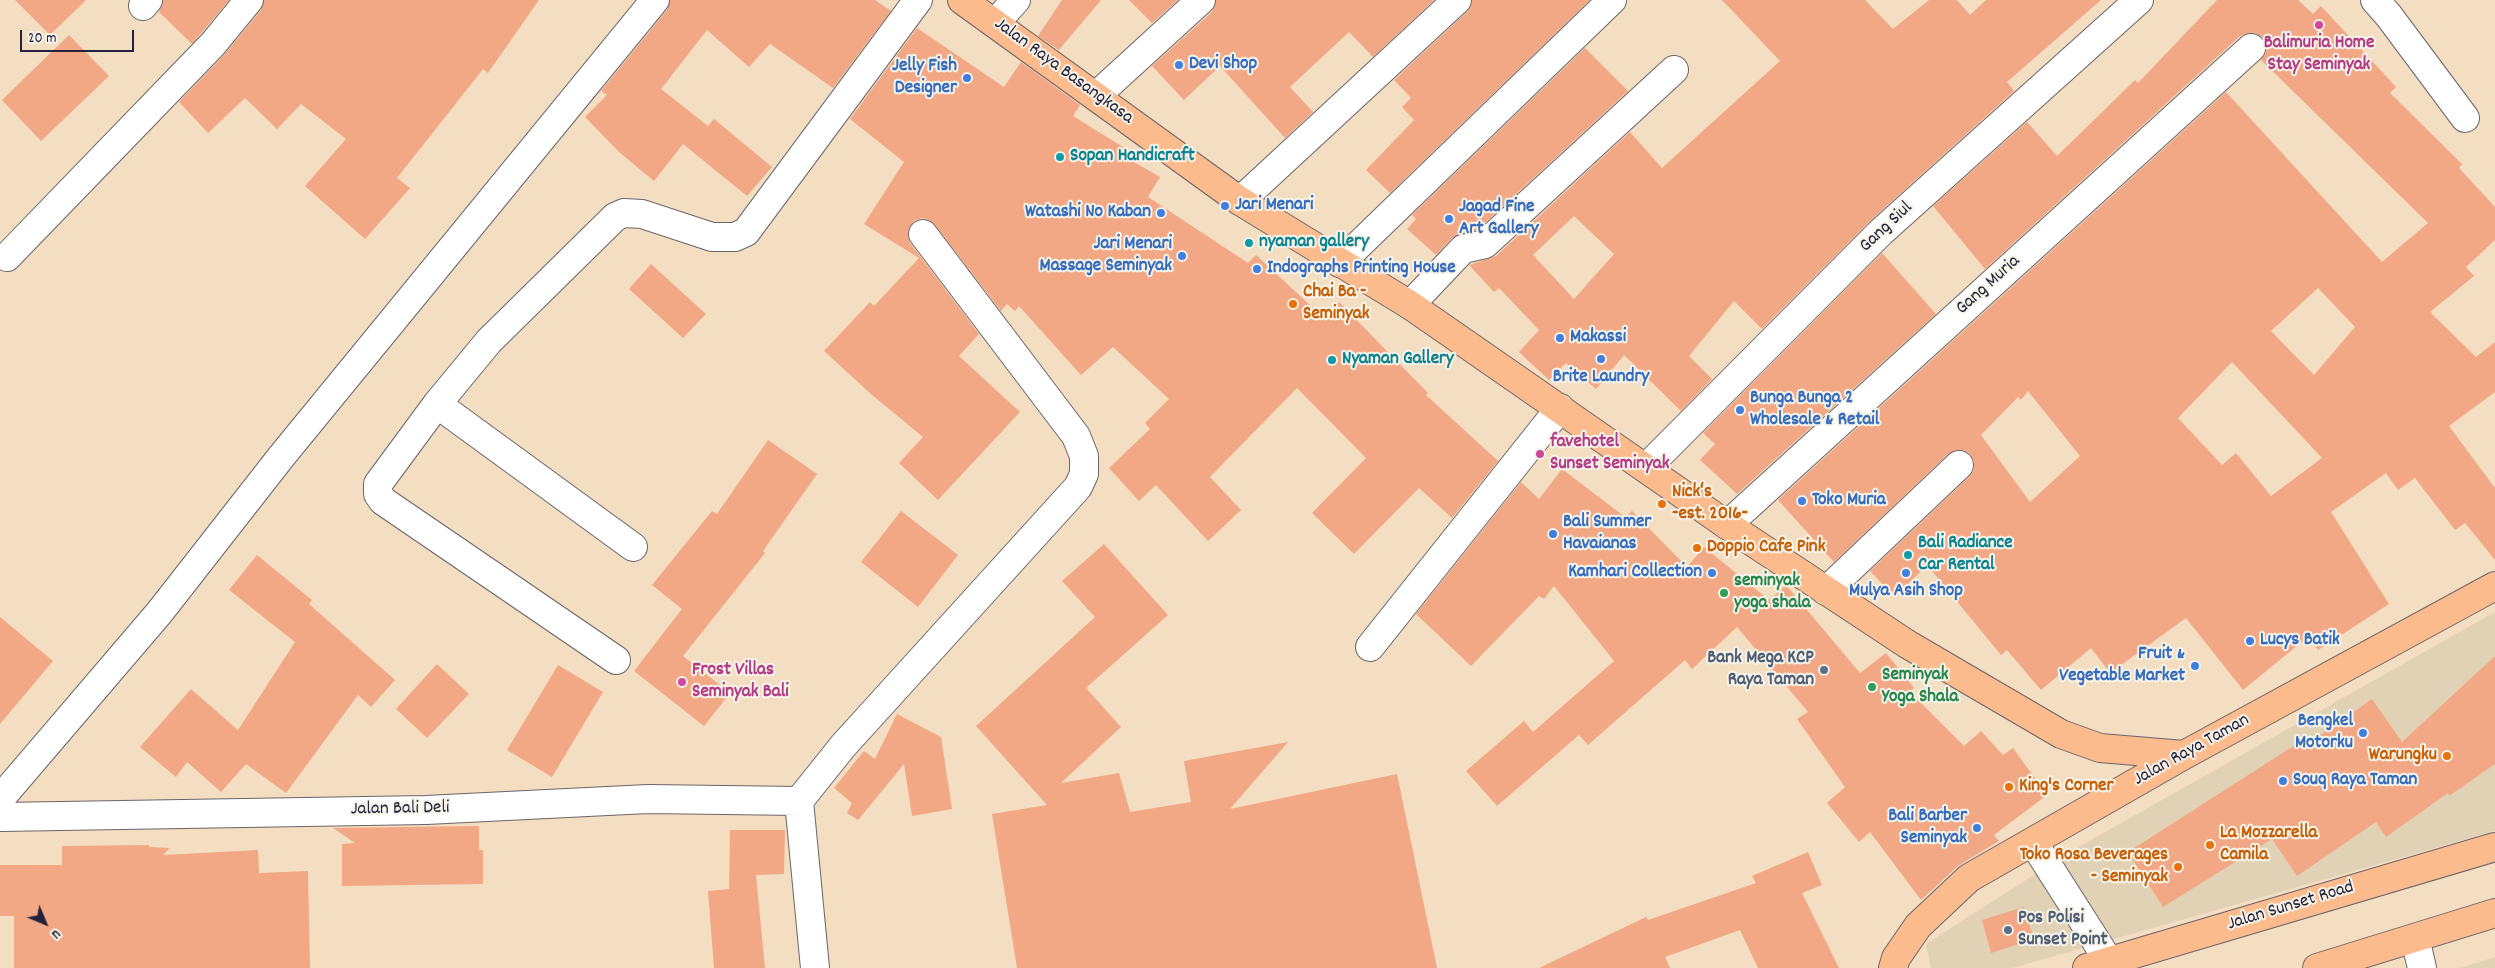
<!DOCTYPE html>
<html>
<head>
<meta charset="utf-8">
<style>
  body { margin:0 }
  #map { position:relative; width:2495px; height:968px; overflow:hidden; background:#f3dec2; font-family:Dekko,sans-serif }
  canvas { display:block }
  .north { position:absolute; left:20px; top:898px; width:50px; height:50px; -webkit-text-stroke:4px #f7f3e8; paint-order:stroke; rotate:135deg; font-size:14px; font-weight:700; line-height:20px; text-align:center; color:#22223b }
  .north::after { content:''; display:block; margin:auto; width:18px; height:22px; background:#22223b; clip-path:polygon(50% 0,100% 100%,50% 72%,0 100%) }
  .scale { position:absolute; left:20px; top:30px; width:114px; height:22px; box-sizing:border-box; border:2px solid #22223b; border-top:0; padding-left:6px; font-size:15px; line-height:18px; white-space:nowrap; color:#22223b; -webkit-text-stroke:4px #f7f3e8; paint-order:stroke }
</style>
</head>
<body>
<div id="map">
<canvas width="2495" height="968"></canvas>
<div class="north">U</div>
<div class="scale">20 m</div>
</div>
<script>
const g = document.querySelector('canvas').getContext('2d');
g.lineJoin = 'round';
function fill(path, color) {
  g.fillStyle = color;
  g.fill(path, 'evenodd');
}
function toPath(rows) {
  const path = new Path2D();
  for (const r of rows) {
    path.moveTo(r[0], r[1]);
    for (let i = 2; i < r.length; i += 2) path.lineTo(r[i], r[i + 1]);
  }
  return path;
}
function strokePath(path, color, width, dash) {
  g.strokeStyle = color;
  g.lineWidth = width;
  g.lineCap = dash ? 'butt' : 'round';
  g.setLineDash(dash || []);
  g.stroke(path);
}
function write(font, color, halo, rows, align = 'center') {
  g.font = font + ' Dekko,sans-serif';
  g.lineWidth = 4;
  g.setLineDash([]);
  g.textBaseline = 'middle';
  g.strokeStyle = halo;
  g.fillStyle = color;
  for (const [text, x, y, turn = 0] of rows) {
    g.save();
    g.translate(x, y);
    g.rotate((+turn || 0) * Math.PI / 180);
    g.textAlign = isNaN(turn) ? turn : align;
    if (halo) g.strokeText(text, 0, 0);
    g.fillText(text, 0, 0);
    g.restore();
  }
}
const built = toPath([
  [2495,612,2495,831,2012,968,1931,968,1926,944,2068,853],
  [2495,957,2495,968,2460,968]
]);
const building = toPath([
  [15,0,86,0,50,35],
  [163,0,229,0,192,44,159,12],
  [264,0,539,0,488,73,483,69,397,178,410,188,365,239,305,186,346,139,301,104,277,129,245,98,208,133,179,102,225,54,261,10],
  [670,0,875,0,891,11,833,88,770,44,749,67,707,30,661,89,708,126,714,119,772,167,747,196,683,144,654,181,619,152,585,117,607,95,601,91,667,10],
  [1062,0,1101,0,1059,50,1038,36],
  [1129,0,1178,0,1152,23],
  [1216,0,1434,0,1373,57,1349,32,1290,87,1313,112,1285,138,1220,66,1184,100,1152,66,1212,12],
  [1472,0,1590,0,1390,193,1366,170,1414,120,1402,107,1411,98,1394,80,1468,11],
  [1722,0,1865,0,1893,29,1929,0,1957,0,1970,15,1986,0,2101,0,2007,82,2014,91,1871,220,1762,329,1734,301,1689,356,1712,379,1681,411,1624,355,1596,389,1566,363,1549,380,1519,352,1539,330,1499,288,1494,292,1469,265,1496,256,1630,132,1662,168,1780,61],
  [1574,216,1614,254,1574,299,1533,255],
  [2217,0,2298,0,2313,14,2321,6,2396,87,2390,93,2462,164,2459,168,2495,207,2495,240,2466,267,2474,276,2430,312,2476,357,2495,342,2495,392,2449,426,2495,488,2495,560,2465,523,2455,530,2415,478,2398,490,2386,473,2331,512,2389,604,2318,650,2309,636,2243,690,2186,618,2110,673,2091,648,2041,690,2007,650,2001,655,1927,565,1895,597,1870,571,1970,476,1974,470,1974,462,1970,454,1964,450,1956,450,1948,454,1834,562,1778,500,2226,92,2382,262,2428,223,2261,60,2266,52,2266,44,2262,37,2255,33,2248,33,2240,36,1985,269,1933,206,2027,122,2057,156,2135,80,2138,83],
  [2318,288,2355,327,2314,375,2271,331],
  [2232,362,2322,458,2271,496,2236,453,2222,465,2178,418],
  [2028,391,2080,456,2030,502,1981,435,2018,397,2021,400],
  [917,28,1004,87,1021,62,1080,105,1073,116,1131,152,1127,158,1160,177,1148,197,1248,263,1256,255,1324,318,1339,302,1428,393,1426,395,1498,461,1452,518,1419,488,1354,554,1312,513,1366,458,1297,388,1210,477,1241,510,1208,541,1156,485,1139,501,1109,468,1150,429,1145,423,1169,399,1113,347,1081,375,1019,306,1015,311,1007,304,1001,311,935,225,929,220,922,218,914,221,909,228,908,235,910,243,979,334,959,356,1020,412,938,500,899,463,923,437,871,394,824,351,870,302,874,306,919,258,864,224,904,162,850,119],
  [69,35,109,76,41,141,2,100],
  [1585,48,1628,91,1477,230,1452,238,1436,255,1407,229,1416,219,1412,215],
  [1882,253,1936,314,1737,494,1700,460,1715,444,1703,433],
  [651,264,706,314,683,338,629,289],
  [768,440,817,474,763,551,765,553,683,656,730,693,704,726,634,671,682,609,652,585,712,511,717,514],
  [1562,469,1625,517,1632,511,1687,567,1704,547,1769,600,1786,585,1860,673,1886,653,1914,688,1910,692,1964,746,1981,731,2003,755,2013,748,2047,795,1994,835,1999,841,1958,866,1921,900,1870,832,1859,842,1827,803,1845,787,1797,719,1808,712,1737,627,1692,669,1685,660,1588,745,1579,735,1497,806,1466,771,1524,721,1533,732,1614,661,1554,586,1544,599,1539,596,1471,666,1416,614,1521,482,1539,499],
  [901,511,958,555,918,607,861,562],
  [1104,544,1168,615,1086,688,1121,727,1061,783,1119,773,1130,812,1191,802,1184,761,1288,742,1230,809,1397,774,1437,968,1017,968,992,814,1047,805,976,726,1095,617,1062,581],
  [257,555,312,600,309,604,395,680,371,707,358,695,286,793,246,764,221,792,187,762,176,777,140,747,191,689,238,730,295,642,229,590],
  [0,617,53,661,0,724],
  [2495,656,2495,764,2449,796,2448,793,2386,837,2376,822,2297,876,2272,839,2163,907,2128,852,2306,738,2309,743,2372,699,2402,742],
  [437,664,469,694,427,738,396,709],
  [558,665,603,692,552,777,507,750],
  [897,714,941,737,952,809,912,816,904,764,858,820,847,813,852,803,834,788,864,751,875,759],
  [479,826,479,850,483,850,483,884,342,886,342,844,355,843,333,828],
  [730,830,785,830,784,874,756,875,765,968,714,968,708,891,729,889],
  [149,845,149,847,170,848,163,855,258,850,259,873,308,871,310,968,14,968,14,916,0,916,0,865,62,865,62,846],
  [1808,852,1822,885,1802,893,1839,968,1758,968,1740,930,1665,957,1670,968,1539,968,1646,917,1648,920,1756,883,1752,876],
  [2024,907,2034,939,1991,953,1982,920]
]);
const minor = toPath([
  [2375,0,2389,16,2465,118],
  [143,6,148,0],
  [996,22,1016,0],
  [1096,96,1201,0],
  [1240,201,1457,0],
  [7,257,213,44,249,0],
  [1340,263,1612,0],
  [1410,305,1463,249,1485,244,1674,70],
  [437,404,633,547],
  [1646,468,1881,232,2139,0],
  [1727,525,2251,48],
  [1826,591,1959,465],
  [1370,647,1560,408],
  [616,660,383,501,378,494,378,484,437,404,489,341,615,217,624,213,642,214,712,237,735,237,746,232,918,0],
  [0,799,159,613,281,457,655,0],
  [0,817,426,810,648,799,799,801],
  [2033,842,2110,963],
  [2415,938,2422,968],
  [815,968,799,801,843,746,1078,487,1084,474,1084,456,1076,436,923,234]
]);
const major = toPath([
  [962,0,1240,201,1410,305,1727,525,1907,644,2061,734,2100,748,2184,755],
  [1893,968,1896,958,1918,926,1969,878,2184,755,2495,586]
]);
const highway = toPath([
  [2087,968,2495,847],
  [2317,968,2495,913]
]);
const markers = [
  [2319,25,5,"#d1479c"],
  [1179,65,5,"#3f7fe0"],
  [967,78,5,"#3f7fe0"],
  [1060,157,5,"#0f9aa8"],
  [1225,206,5,"#3f7fe0"],
  [1161,213,5,"#3f7fe0"],
  [1449,219,5,"#3f7fe0"],
  [1249,243,5,"#0f9aa8"],
  [1182,256,5,"#3f7fe0"],
  [1257,269,5,"#3f7fe0"],
  [1293,304,5,"#e8710a"],
  [1560,338,5,"#3f7fe0"],
  [1601,359,5,"#3f7fe0"],
  [1332,360,5,"#0f9aa8"],
  [1740,410,5,"#3f7fe0"],
  [1540,454,5,"#d1479c"],
  [1802,501,5,"#3f7fe0"],
  [1662,504,5,"#e8710a"],
  [1553,534,5,"#3f7fe0"],
  [1697,548,5,"#e8710a"],
  [1908,555,5,"#0f9aa8"],
  [1712,573,5,"#3f7fe0"],
  [1906,573,5,"#3f7fe0"],
  [1724,593,5,"#2e9e5b"],
  [2250,641,5,"#3f7fe0"],
  [2195,666,5,"#3f7fe0"],
  [1824,670,5,"#5c6f8a"],
  [682,682,5,"#d1479c"],
  [1872,687,5,"#2e9e5b"],
  [2363,733,5,"#3f7fe0"],
  [2447,756,5,"#e8710a"],
  [2283,781,5,"#3f7fe0"],
  [2009,787,5,"#e8710a"],
  [1977,828,5,"#3f7fe0"],
  [2210,845,5,"#e8710a"],
  [2178,867,5,"#e8710a"],
  [2008,930,5,"#5c6f8a"]
];
const hotelNames = [
  ["Balimuria Home",2319,44,"center"],
  ["Stay Seminyak",2319,66,"center"],
  ["favehotel",1550,443],
  ["Sunset Seminyak",1550,465],
  ["Frost Villas",692,671],
  ["Seminyak Bali",692,693]
];
const shopNames = [
  ["Devi Shop",1189,65],
  ["Jelly Fish",957,67,"right"],
  ["Designer",957,89,"right"],
  ["Jari Menari",1235,206],
  ["Jagad Fine",1459,208],
  ["Art Gallery",1459,230],
  ["Watashi No Kaban",1151,213,"right"],
  ["Jari Menari",1172,245,"right"],
  ["Massage Seminyak",1172,267,"right"],
  ["Indographs Printing House",1267,269],
  ["Makassi",1570,338],
  ["Brite Laundry",1601,378,"center"],
  ["Bunga Bunga 2",1750,399],
  ["Wholesale & Retail",1750,421],
  ["Toko Muria",1812,501],
  ["Bali Summer",1563,523],
  ["Havaianas",1563,545],
  ["Kamhari Collection",1702,573,"right"],
  ["Mulya Asih Shop",1906,592,"center"],
  ["Lucys Batik",2260,641],
  ["Fruit &",2185,655,"right"],
  ["Vegetable Market",2185,677,"right"],
  ["Bengkel",2353,722,"right"],
  ["Motorku",2353,744,"right"],
  ["Souq Raya Taman",2293,781],
  ["Bali Barber",1967,817,"right"],
  ["Seminyak",1967,839,"right"]
];
const streetNames = [
  ["Jalan Raya Basangkasa",1063,72,36],
  ["Gang Siul",1887,228,-43],
  ["Gang Muria",1989,286,-42],
  ["Jalan Raya Taman",2192,751,-29],
  ["Jalan Bali Deli",400,810,-1],
  ["Jalan Sunset Road",2291,907,-17]
];
const cultureNames = [
  ["Sopan Handicraft",1070,157],
  ["nyaman gallery",1259,243],
  ["Nyaman Gallery",1342,360],
  ["Bali Radiance",1918,544],
  ["Car Rental",1918,566]
];
const foodNames = [
  ["Chai Ba -",1303,293],
  ["Seminyak",1303,315],
  ["Nick‘s",1672,493],
  ["-est. 2016-",1672,515],
  ["Doppio Cafe Pink",1707,548],
  ["Warungku",2437,756,"right"],
  ["King's Corner",2019,787],
  ["La Mozzarella",2220,834],
  ["Camila",2220,856],
  ["Toko Rosa Beverages",2168,856,"right"],
  ["- Seminyak",2168,878,"right"]
];
const leisureNames = [
  ["seminyak",1734,582],
  ["yoga shala",1734,604],
  ["Seminyak",1882,676],
  ["Yoga Shala",1882,698]
];
const serviceNames = [
  ["Bank Mega KCP",1814,659],
  ["Raya Taman",1814,681],
  ["Pos Polisi",2018,919,"left"],
  ["Sunset Point",2018,941,"left"]
];
fill(built, '#e1d2b5');
fill(building, '#f2a884');
strokePath(minor, '#6b646a', 30);
strokePath(major, '#6b646a', 30);
strokePath(highway, '#6b646a', 30);
strokePath(minor, '#fff', 28);
strokePath(major, '#fbbb8d', 28);
strokePath(highway, '#fbbb8d', 28);
for (const [x, y, r, color] of markers) {
  const dot = new Path2D();
  dot.arc(x, y, r, 0, 2 * Math.PI);
  g.fillStyle = color;
  g.fill(dot);
  strokePath(dot, '#f7f3e8', 2);
}
write('bold 19px', '#b23c85', '#f7f3e8', hotelNames, 'left');
write('bold 19px', '#366cbe', '#f7f3e8', shopNames, 'left');
write('19px', '#22223b', '#f7f3e8', streetNames);
write('bold 19px', '#0d838f', '#f7f3e8', cultureNames, 'left');
write('bold 19px', '#c56008', '#f7f3e8', foodNames, 'left');
write('bold 19px', '#27864d', '#f7f3e8', leisureNames, 'left');
write('bold 19px', '#4e5e75', '#f7f3e8', serviceNames, 'right');
</script>
</body>
</html>
